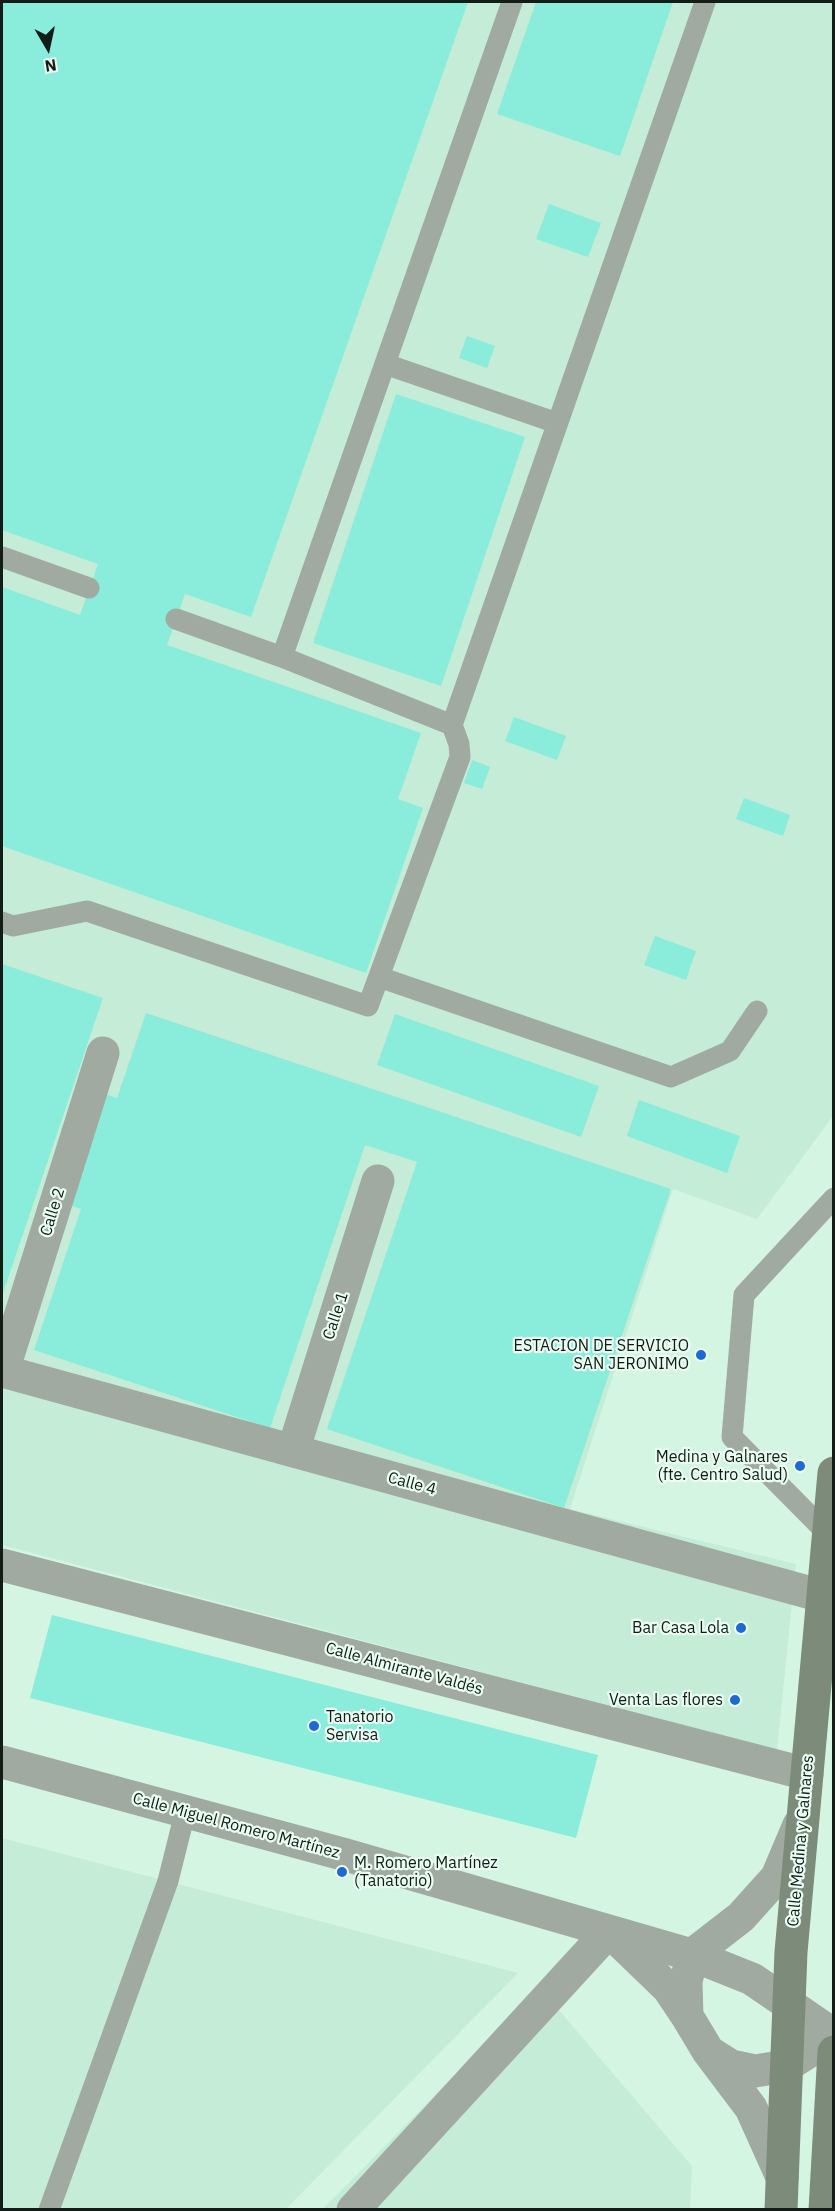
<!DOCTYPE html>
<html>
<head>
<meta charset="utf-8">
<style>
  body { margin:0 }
  #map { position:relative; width:835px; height:2211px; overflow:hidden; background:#d5f5e3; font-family:"IBM Plex Sans",sans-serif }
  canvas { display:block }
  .frame { position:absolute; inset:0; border:3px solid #121d17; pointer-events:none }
  .north { position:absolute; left:18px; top:18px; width:60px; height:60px; -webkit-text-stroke:4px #ebfef3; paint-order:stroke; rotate:171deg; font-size:16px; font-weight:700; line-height:24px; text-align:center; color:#121d17 }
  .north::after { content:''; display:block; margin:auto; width:21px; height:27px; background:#121d17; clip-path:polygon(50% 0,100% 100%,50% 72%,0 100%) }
</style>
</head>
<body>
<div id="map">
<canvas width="835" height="2211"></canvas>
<div class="frame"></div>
<div class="north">N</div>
</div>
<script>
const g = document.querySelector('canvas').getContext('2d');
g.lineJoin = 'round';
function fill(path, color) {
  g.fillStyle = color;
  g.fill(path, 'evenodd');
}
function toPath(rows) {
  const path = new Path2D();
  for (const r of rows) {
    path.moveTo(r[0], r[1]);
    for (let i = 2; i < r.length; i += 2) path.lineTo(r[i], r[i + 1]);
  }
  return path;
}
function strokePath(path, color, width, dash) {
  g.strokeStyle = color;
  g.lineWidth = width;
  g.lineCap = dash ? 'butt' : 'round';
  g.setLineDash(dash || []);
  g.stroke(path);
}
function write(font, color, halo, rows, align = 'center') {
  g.font = font + ' "IBM Plex Sans",sans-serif';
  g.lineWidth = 4.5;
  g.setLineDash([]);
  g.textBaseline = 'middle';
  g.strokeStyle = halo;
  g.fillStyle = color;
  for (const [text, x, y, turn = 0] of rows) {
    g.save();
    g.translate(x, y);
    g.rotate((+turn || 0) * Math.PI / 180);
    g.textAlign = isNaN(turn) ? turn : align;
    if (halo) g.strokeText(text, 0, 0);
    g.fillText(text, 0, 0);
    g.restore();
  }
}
const built = toPath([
  [2,2,833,2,833,1116,757,1219,673,1189,570,1509,796,1564,777,1750,2,1545],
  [2,1838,518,1973,286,2209,2,2209],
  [540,1988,692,2166,690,2209,322,2210]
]);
const building = toPath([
  [2,2,468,2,251,617,185,594,167,645,421,733,398,799,423,808,366,973,2,846,2,587,80,615,98,564,2,530],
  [536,2,673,2,620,156,497,114],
  [549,204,601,223,588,257,536,239],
  [467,336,495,346,487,368,459,358],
  [396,394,525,437,441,686,313,643],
  [514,717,566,736,557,760,505,741],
  [472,760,490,767,482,789,464,783],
  [744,798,790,815,783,836,736,819],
  [655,936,696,951,686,980,644,965],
  [2,964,103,998,2,1296],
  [146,1013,671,1189,564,1508,327,1429,417,1162,365,1145,270,1428,34,1350,81,1209,64,1203,102,1093,117,1098],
  [395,1014,599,1086,581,1137,377,1065],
  [639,1100,740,1136,727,1173,627,1136],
  [52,1615,598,1755,576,1838,30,1698]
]);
const service = toPath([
  [385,364,557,423],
  [2,557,89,588],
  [176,619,282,657,512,2],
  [452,725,705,2],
  [2,922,13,926,87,911,368,1006,460,757,459,744,452,725,282,657],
  [379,977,671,1077,730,1051,757,1011],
  [828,1534,732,1437,744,1295,834,1198],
  [49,2210,168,1881,185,1813]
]);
const minor = toPath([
  [2,1371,822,1596],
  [3,1371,103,1053],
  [293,1451,378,1181],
  [2,1565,807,1774],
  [2,1762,346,1855,692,1955,752,1979,834,2035],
  [612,1934,669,1989,687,2016],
  [692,1955,686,1982,687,2016,708,2051,751,2108,782,2177],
  [692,1955,741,1917,777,1877,799,1825],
  [712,2054,731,2066,755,2071,786,2066,834,2036],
  [353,2210,609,1931]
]);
const secondary = toPath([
  [781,2210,791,1952,834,1473],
  [825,2210,834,2052]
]);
const markers = [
  [701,1355,6,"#1e6ad5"],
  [800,1466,6,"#1e6ad5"],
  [741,1628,6,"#1e6ad5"],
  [735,1700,6,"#1e6ad5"],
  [314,1726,6,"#1e6ad5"],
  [342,1872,6,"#1e6ad5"]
];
const streetNames = [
  ["Calle 2",53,1212,-73],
  ["Calle 1",336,1316,-72],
  ["Calle 4",412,1484,15],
  ["Calle Almirante Valdés",404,1669,15],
  ["Calle Miguel Romero Martínez",236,1826,15],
  ["Calle Medina y Galnares",801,1841,-85]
];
const poiNames = [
  ["ESTACION DE SERVICIO",689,1346],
  ["SAN JERONIMO",689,1364],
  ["Medina y Galnares",788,1457],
  ["(fte. Centro Salud)",788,1475],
  ["Bar Casa Lola",729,1628],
  ["Venta Las flores",723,1700],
  ["Tanatorio",326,1717,"left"],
  ["Servisa",326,1735,"left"],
  ["M. Romero Martínez",354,1863,"left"],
  ["(Tanatorio)",354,1881,"left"]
];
fill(built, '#c4ecd6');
fill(building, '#8aecda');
strokePath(service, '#a1aaa0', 21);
strokePath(minor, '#a1aaa0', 33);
strokePath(secondary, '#7d8b7b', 33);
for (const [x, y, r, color] of markers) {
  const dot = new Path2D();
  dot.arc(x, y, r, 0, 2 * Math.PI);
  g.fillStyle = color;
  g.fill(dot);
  strokePath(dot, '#ebfef3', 2);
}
write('16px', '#121d17', '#ebfef3', streetNames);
write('16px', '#121d17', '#ebfef3', poiNames, 'right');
</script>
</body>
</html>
